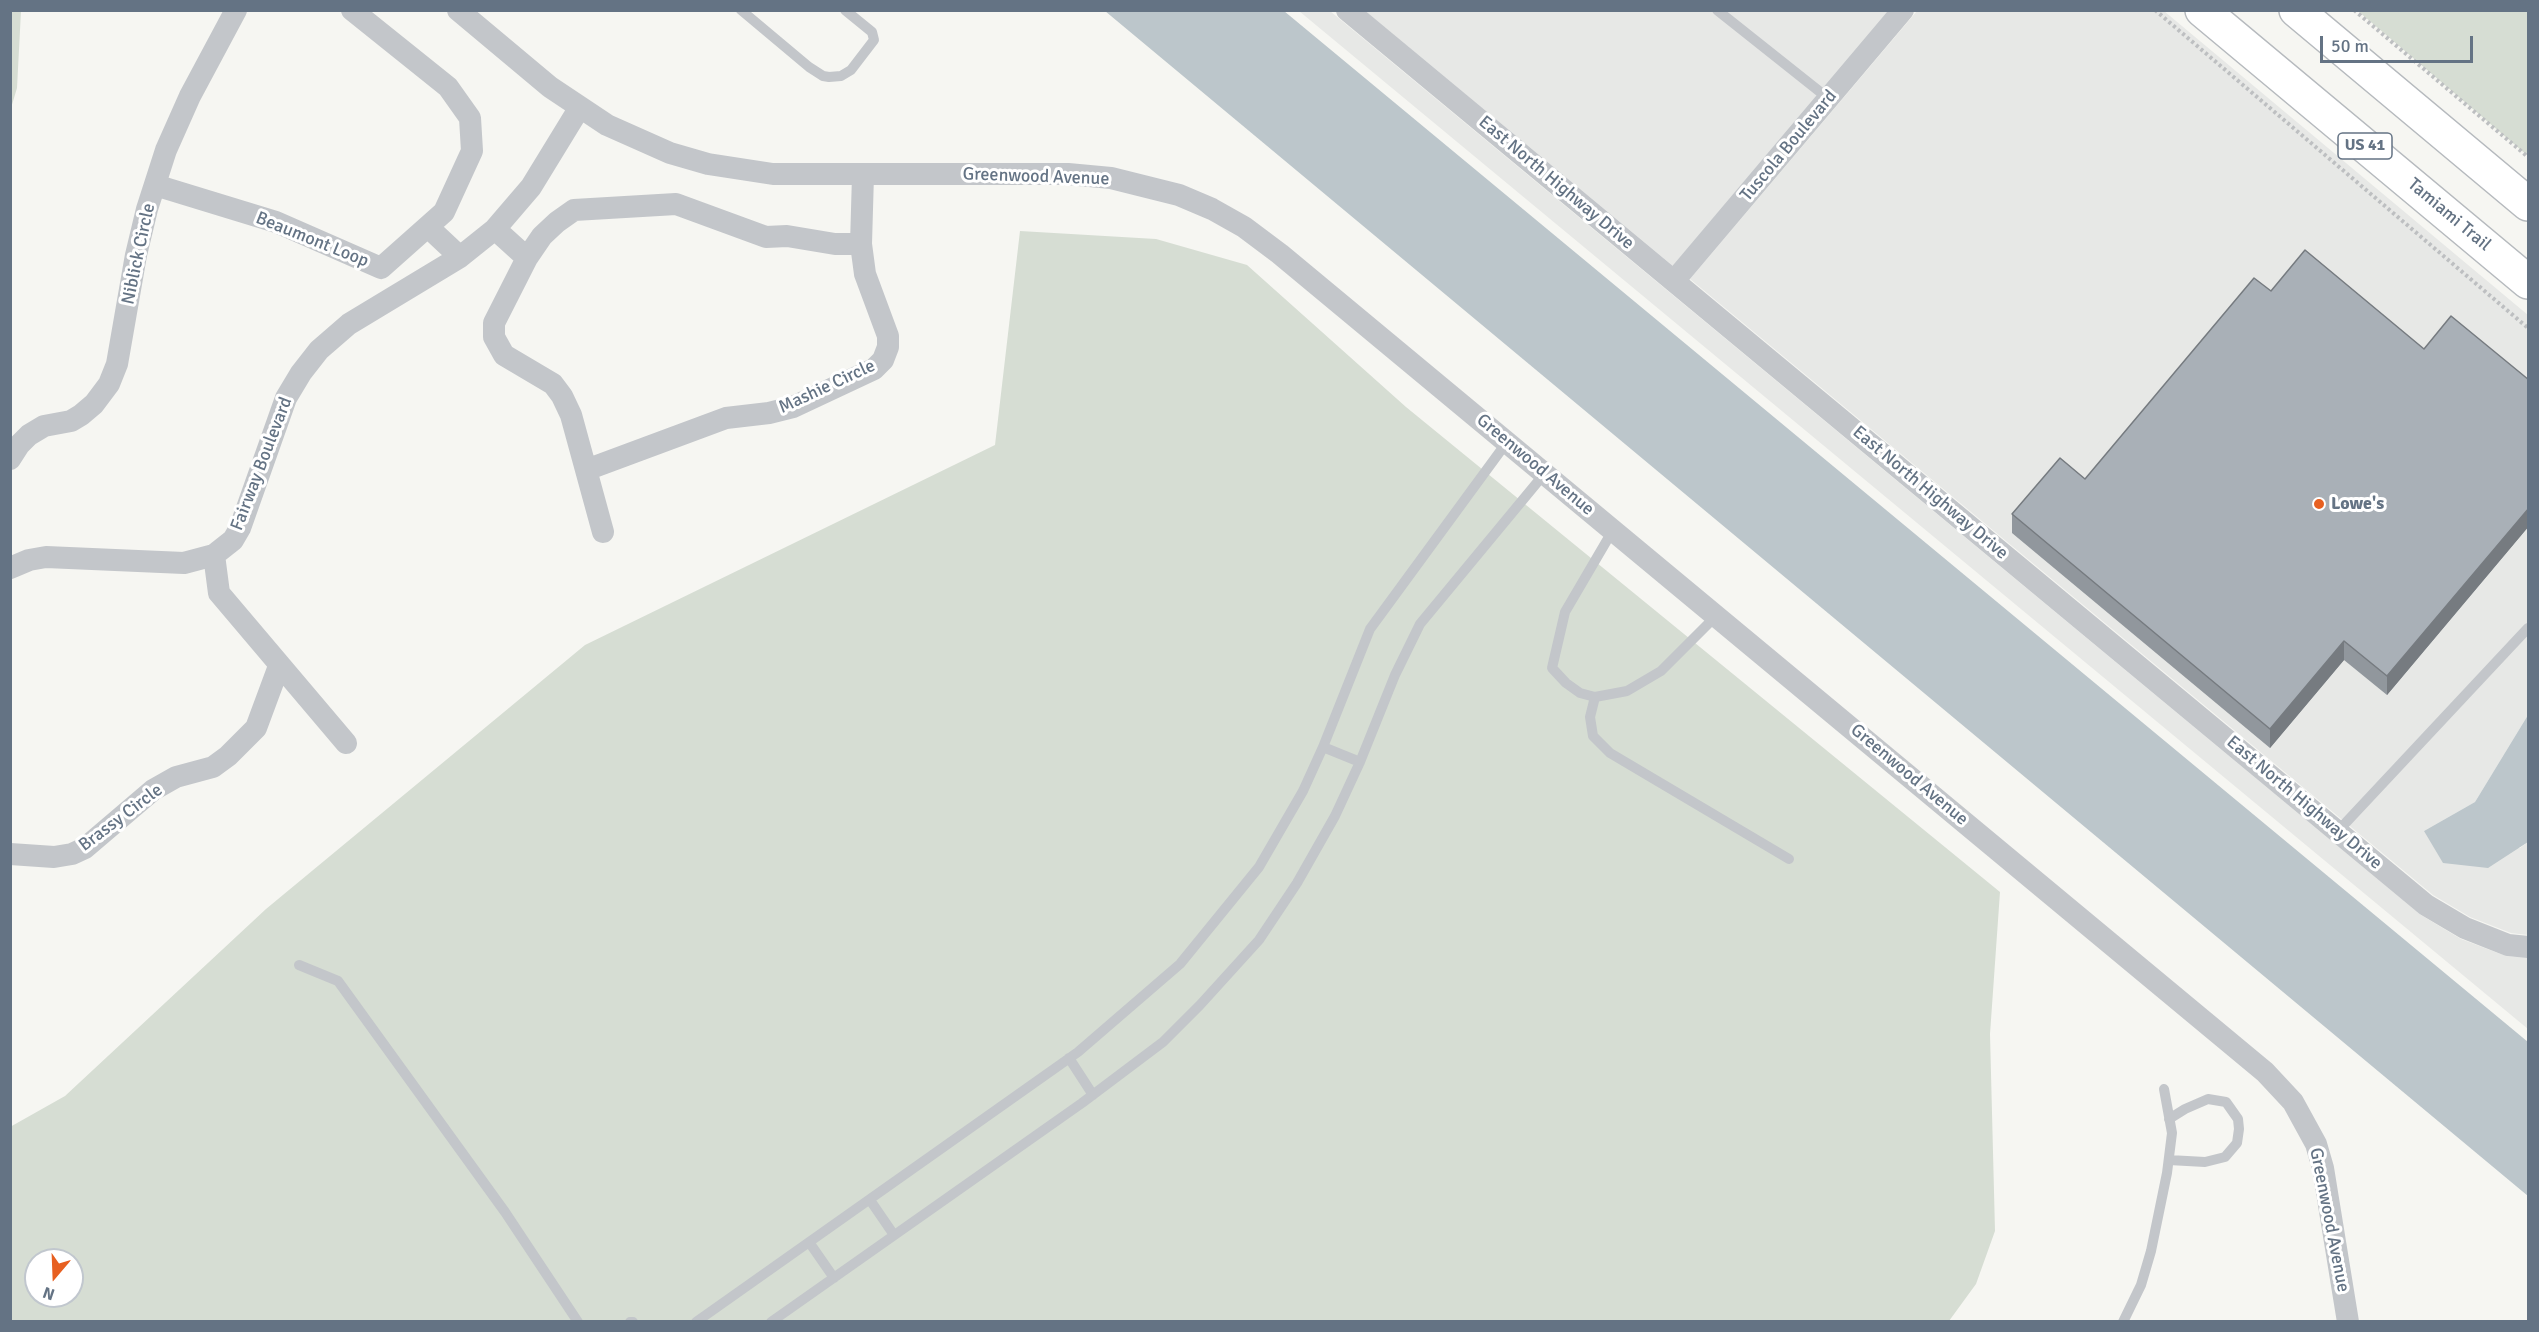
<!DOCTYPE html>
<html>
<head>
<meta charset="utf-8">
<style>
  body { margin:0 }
  #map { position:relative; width:2539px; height:1332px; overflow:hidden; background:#f6f6f2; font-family:Signika,sans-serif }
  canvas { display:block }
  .frame { position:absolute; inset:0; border:12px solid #647384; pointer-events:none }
  .north { position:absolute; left:24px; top:1248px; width:60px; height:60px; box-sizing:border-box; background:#fff; border:2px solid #c1c7ce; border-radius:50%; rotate:199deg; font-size:16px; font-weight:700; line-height:24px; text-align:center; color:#647384 }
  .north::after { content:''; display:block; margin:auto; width:21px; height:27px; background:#e76021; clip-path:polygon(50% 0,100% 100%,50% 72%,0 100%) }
  .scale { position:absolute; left:2320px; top:36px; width:153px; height:27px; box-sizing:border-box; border:3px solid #647384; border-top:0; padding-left:8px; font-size:18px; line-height:21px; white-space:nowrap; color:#647384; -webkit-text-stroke:4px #fff; paint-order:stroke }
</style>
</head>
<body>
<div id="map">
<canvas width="2539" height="1332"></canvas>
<div class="frame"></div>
<div class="north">N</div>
<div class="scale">50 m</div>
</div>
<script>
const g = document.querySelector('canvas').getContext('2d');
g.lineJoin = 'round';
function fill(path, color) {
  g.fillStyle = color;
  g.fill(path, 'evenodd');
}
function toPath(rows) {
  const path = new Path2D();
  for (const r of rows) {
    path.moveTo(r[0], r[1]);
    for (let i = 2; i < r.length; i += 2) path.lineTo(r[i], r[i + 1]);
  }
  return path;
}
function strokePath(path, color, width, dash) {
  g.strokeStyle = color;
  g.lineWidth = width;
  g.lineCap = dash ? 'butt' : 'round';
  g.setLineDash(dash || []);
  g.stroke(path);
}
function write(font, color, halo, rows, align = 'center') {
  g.font = font + ' Signika,sans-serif';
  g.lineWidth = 6;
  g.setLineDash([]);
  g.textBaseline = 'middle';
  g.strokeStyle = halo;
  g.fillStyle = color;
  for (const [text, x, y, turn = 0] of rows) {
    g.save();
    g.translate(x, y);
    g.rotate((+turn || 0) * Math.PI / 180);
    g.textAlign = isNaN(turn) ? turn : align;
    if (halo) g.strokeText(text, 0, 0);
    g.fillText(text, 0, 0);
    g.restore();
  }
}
const built = toPath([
  [1299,11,1330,11,2421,915,2461,939,2506,956,2528,958,2528,1029],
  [1365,11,1889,11,1673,266],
  [1917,11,2164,11,2528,315,2528,715,2475,802,2424,831,2520,848,2528,842,2528,935,2511,933,2470,917,2433,895,1690,279]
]);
const green = toPath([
  [11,10,21,11,17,88,11,108],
  [2358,11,2528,11,2528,156],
  [1020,231,1156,239,1247,265,1406,407,2000,892,1990,1034,1995,1231,1976,1284,1949,1321,11,1321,10,1127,65,1096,266,909,585,645,995,445],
  [36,1260,72,1260,72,1296,36,1296]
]);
const water = toPath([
  [1105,11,1284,11,2528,1042,2528,1196],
  [2528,715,2528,842,2488,868,2443,863,2424,831,2475,802]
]);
const path = toPath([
  [2155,10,2528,328],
  [2354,10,2528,157]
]);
const lane = toPath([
  [741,10,809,67,823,76,829,77,841,76,851,70,874,40,872,32,845,10],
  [1717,10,1829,99],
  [1613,530,1565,612,1552,668,1566,683,1580,693,1595,697,1627,691,1661,671,1716,616],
  [1595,697,1590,717,1593,736,1610,753,1789,859],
  [1323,747,1360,762],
  [2338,831,2528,628],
  [299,965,338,981,505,1212,578,1322],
  [1069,1058,1093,1095],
  [2169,1160,2205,1162,2225,1157,2237,1143,2239,1129,2238,1119,2226,1102,2208,1099,2185,1109,2169,1119],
  [870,1200,894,1235],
  [809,1242,834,1278],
  [630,1322,633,1322],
  [696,1322,1078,1052,1180,964,1259,867,1303,791,1323,747,1370,629,1507,442],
  [771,1322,1082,1103,1163,1042,1200,1005,1259,940,1297,883,1335,816,1360,762,1395,675,1420,624,1545,473],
  [2123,1322,2141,1285,2151,1251,2167,1173,2172,1133,2164,1089]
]);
const street = toPath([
  [458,10,550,87,607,125,670,153,708,164,773,174,1068,174,1111,178,1179,195,1212,209,1244,227,1280,254,2265,1072,2293,1102,2316,1144,2323,1168,2348,1322],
  [1347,10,2426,905,2465,928,2508,945,2528,947],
  [155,185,276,222,381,268,444,212,472,151,470,118,448,87,352,10],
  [428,227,460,257],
  [495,229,527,258],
  [1674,281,1903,10],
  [10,459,19,445,29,435,44,426,71,421,81,415,94,404,109,384,117,364,136,255,147,209,166,150,190,96,236,10],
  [586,470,726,418,769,413,793,407,874,369,883,360,888,347,888,336,865,274,861,244,863,175],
  [603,532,571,415,562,396,553,384,504,355,494,337,494,323,527,258,542,236,557,222,574,210,676,204,766,237,787,236,835,244,861,244],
  [214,555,219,593,346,743],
  [10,568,29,560,46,557,184,563,214,555,233,540,240,528,286,398,301,373,319,350,349,324,460,257,495,229,531,187,580,107],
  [10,854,54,857,72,854,85,848,153,790,176,777,213,767,228,756,256,728,279,666]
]);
const primary = toPath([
  [2202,10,2528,282],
  [2296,10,2528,204]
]);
const wall = toPath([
  [2271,291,2424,349,2529,380,2529,526,2387,695,2344,660,2270,748,2012,533,2012,514,2085,479]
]);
const shadedWall = toPath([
  [2529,508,2529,526,2387,695,2387,676],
  [2344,641,2344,660,2270,748,2270,729]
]);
const building = toPath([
  [2305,250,2424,349,2451,316,2529,380,2529,508,2387,676,2344,641,2270,729,2012,514,2060,458,2085,479,2254,278,2271,291,2305,250]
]);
const markers = [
  [2319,504,6,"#e76021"]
];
const shields = [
  [2365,146,54]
];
const shieldNames = [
  ["US 41",2365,146]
];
const streetNames = [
  ["Tuscola Boulevard",1789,146,-50],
  ["Greenwood Avenue",1036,177,2],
  ["East North Highway Drive",1556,183,40],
  ["Tamiami Trail",2449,215,40],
  ["Beaumont Loop",312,240,22],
  ["Niblick Circle",139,254,-78],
  ["Mashie Circle",827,387,-25],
  ["Fairway Boulevard",262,464,-69],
  ["Greenwood Avenue",1535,465,40],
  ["East North Highway Drive",1930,493,40],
  ["Greenwood Avenue",1909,775,40],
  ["East North Highway Drive",2304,803,40],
  ["Brassy Circle",121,818,-37],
  ["Greenwood Avenue",2329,1220,79]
];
const poiNames = [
  ["Lowe's",2331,504]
];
fill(built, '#e7e8e6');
fill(green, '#d6ddd3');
fill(water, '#bcc6cb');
strokePath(primary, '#b6babe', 36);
strokePath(path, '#bdbfc1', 4, [3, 3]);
strokePath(lane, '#c3c6ca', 10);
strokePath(street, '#c3c6ca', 22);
strokePath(primary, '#fff', 33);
fill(wall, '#91979d');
fill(shadedWall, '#767b80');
fill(building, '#a9b0b7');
strokePath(building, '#767b80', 1.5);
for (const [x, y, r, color] of markers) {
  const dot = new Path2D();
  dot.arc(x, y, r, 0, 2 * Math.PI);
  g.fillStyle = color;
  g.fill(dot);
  strokePath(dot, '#fff', 2);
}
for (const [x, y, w] of shields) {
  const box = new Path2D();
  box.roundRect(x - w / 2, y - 13, w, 26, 4.5);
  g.fillStyle = '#fff';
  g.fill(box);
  strokePath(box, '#647384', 1.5);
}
write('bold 16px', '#647384', null, shieldNames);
write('18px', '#647384', '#fff', streetNames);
write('bold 18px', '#647384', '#fff', poiNames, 'left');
</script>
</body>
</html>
